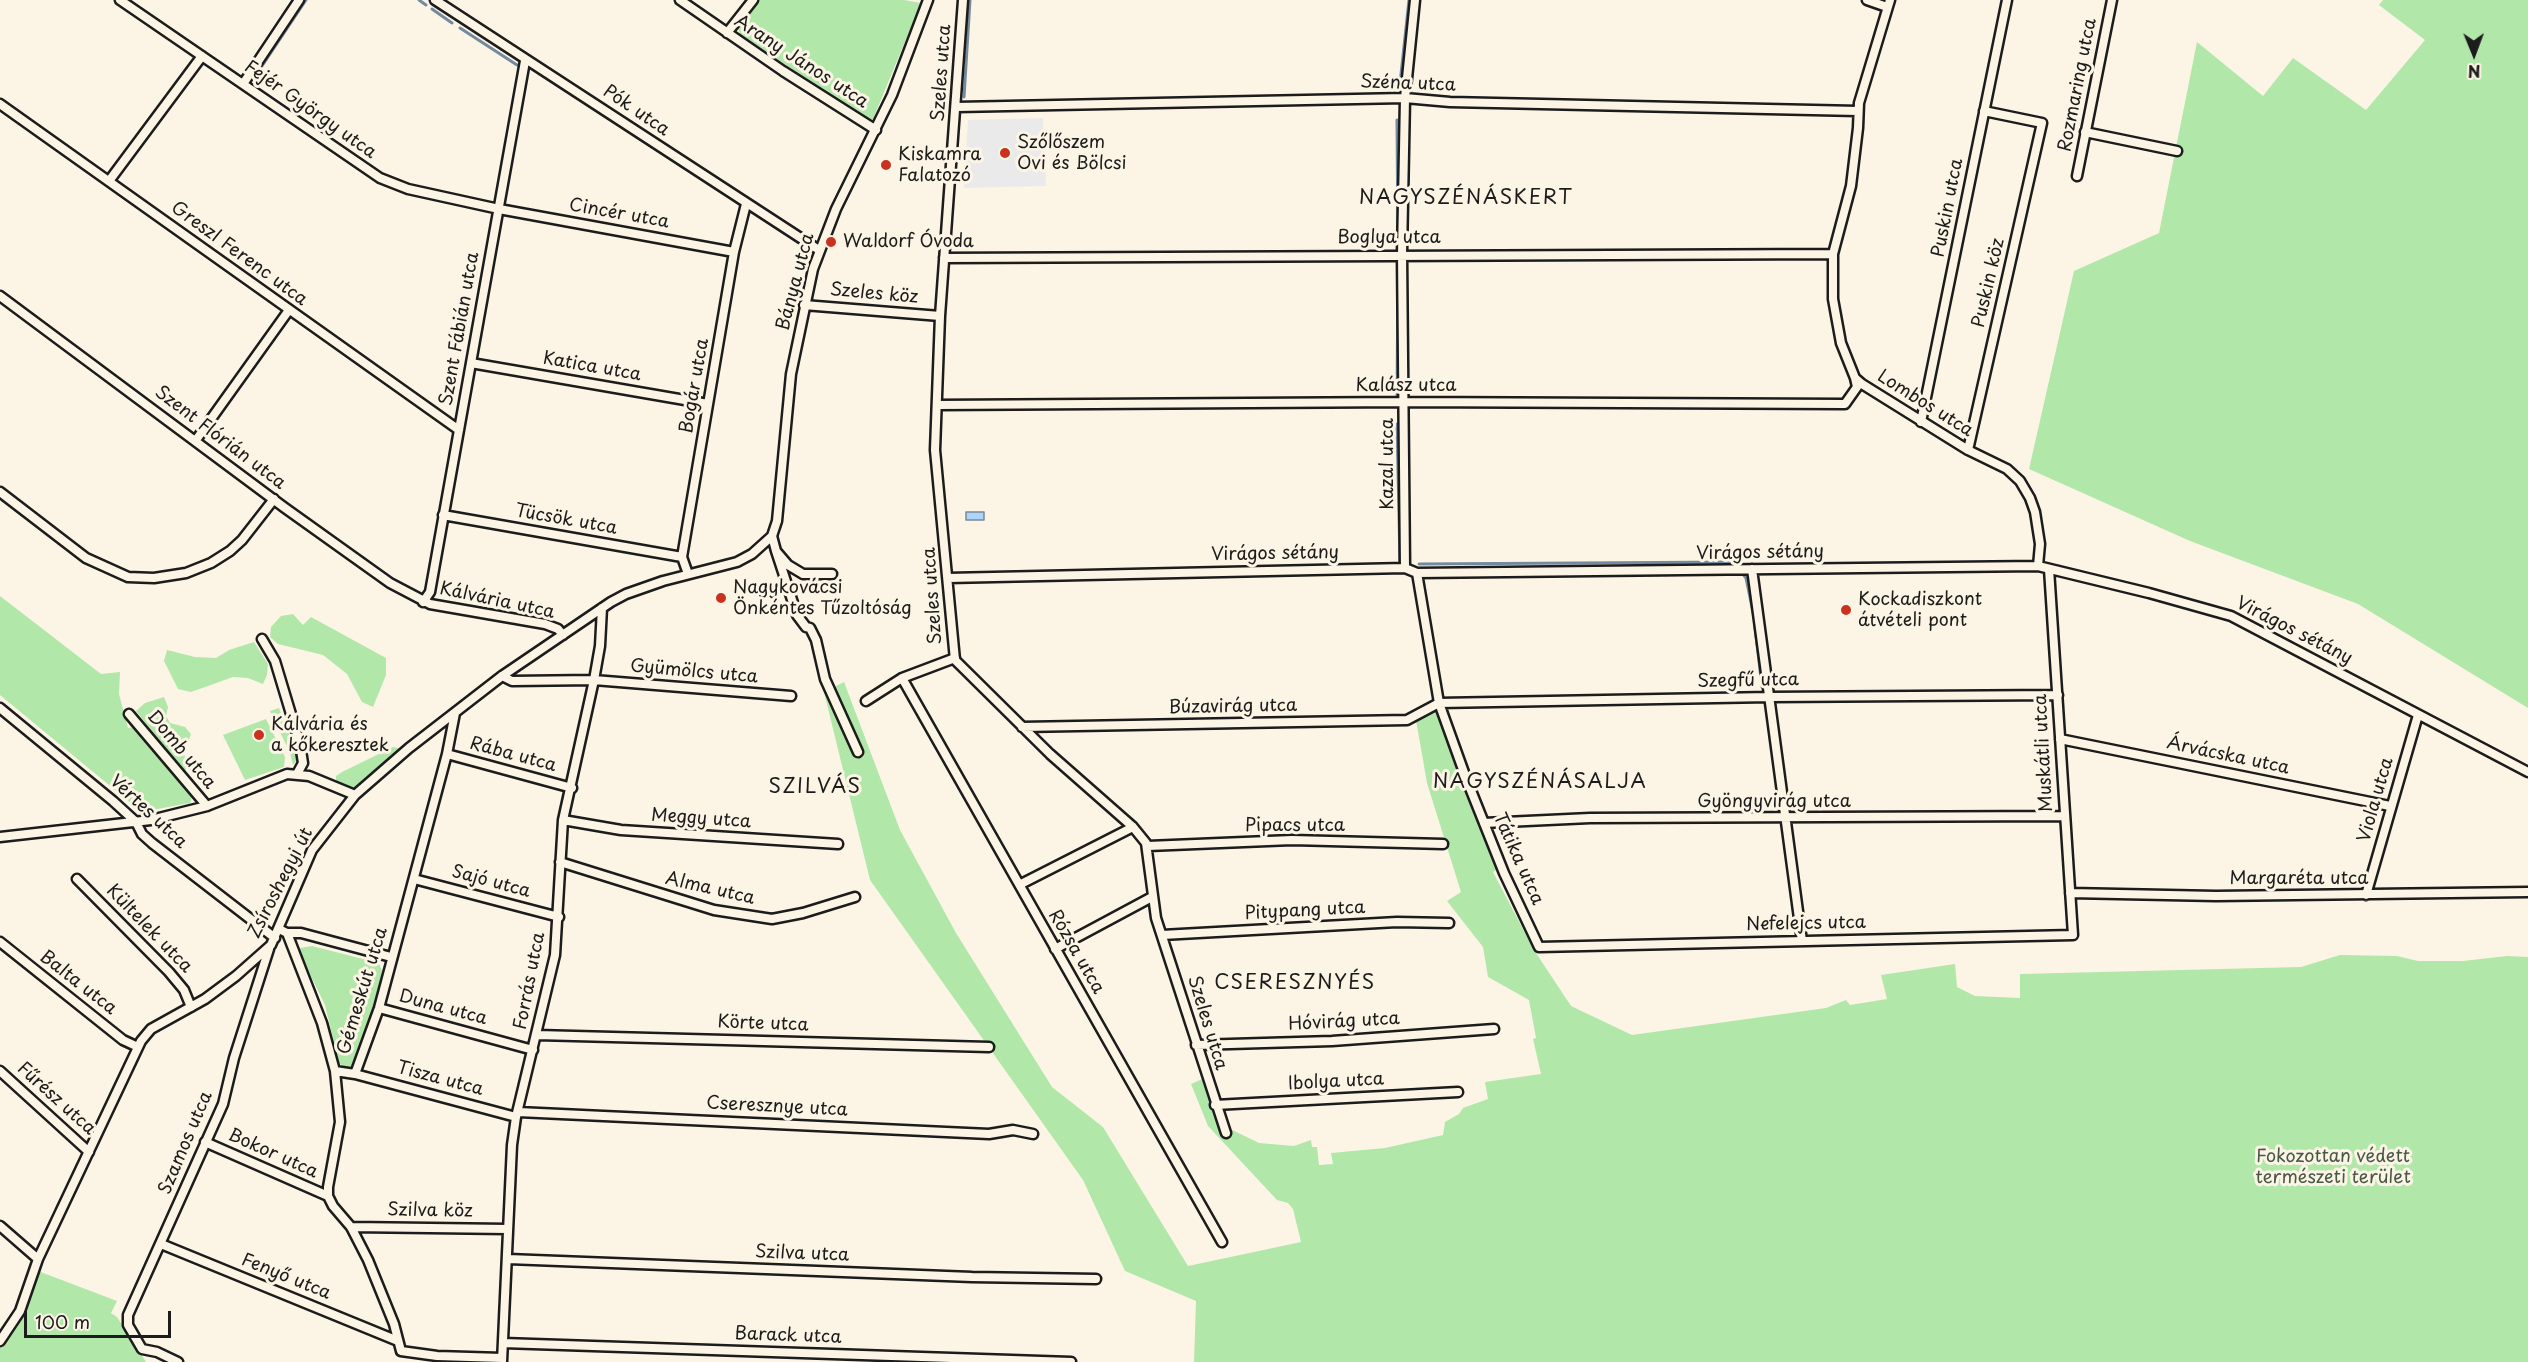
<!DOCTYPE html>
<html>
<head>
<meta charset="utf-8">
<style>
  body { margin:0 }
  #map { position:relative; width:2528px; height:1362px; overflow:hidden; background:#fcf5e5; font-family:"Playpen Sans",sans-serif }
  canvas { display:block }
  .north { position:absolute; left:2444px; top:24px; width:60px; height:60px; -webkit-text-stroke:4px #fcf5e5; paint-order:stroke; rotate:179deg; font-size:16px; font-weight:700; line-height:24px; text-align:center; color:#1c1c1c }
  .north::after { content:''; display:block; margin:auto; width:21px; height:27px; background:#1c1c1c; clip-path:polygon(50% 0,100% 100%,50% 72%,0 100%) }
  .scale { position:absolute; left:24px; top:1311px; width:147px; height:27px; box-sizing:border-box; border:3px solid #1c1c1c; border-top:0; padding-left:8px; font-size:18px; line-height:21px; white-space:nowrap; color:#1c1c1c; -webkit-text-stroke:4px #fcf5e5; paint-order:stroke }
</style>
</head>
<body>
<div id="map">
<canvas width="2528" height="1362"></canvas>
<div class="north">N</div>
<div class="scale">100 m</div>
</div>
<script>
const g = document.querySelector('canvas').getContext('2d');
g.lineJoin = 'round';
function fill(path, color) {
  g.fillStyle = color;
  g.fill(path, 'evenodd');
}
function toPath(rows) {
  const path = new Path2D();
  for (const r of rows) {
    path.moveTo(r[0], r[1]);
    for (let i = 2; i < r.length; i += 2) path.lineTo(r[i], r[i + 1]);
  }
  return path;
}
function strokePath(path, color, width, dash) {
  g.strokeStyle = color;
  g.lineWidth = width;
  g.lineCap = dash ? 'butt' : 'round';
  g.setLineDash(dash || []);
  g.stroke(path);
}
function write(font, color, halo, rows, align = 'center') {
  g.font = font + ' "Playpen Sans",sans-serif';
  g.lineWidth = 6;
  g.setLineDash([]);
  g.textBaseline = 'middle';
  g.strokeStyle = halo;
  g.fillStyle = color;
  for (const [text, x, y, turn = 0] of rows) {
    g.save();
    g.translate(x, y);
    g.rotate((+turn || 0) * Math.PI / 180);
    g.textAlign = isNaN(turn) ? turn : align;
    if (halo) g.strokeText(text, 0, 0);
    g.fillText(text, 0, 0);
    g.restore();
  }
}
const built = toPath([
  [1043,118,1046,186,964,188,968,120]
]);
const green = toPath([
  [756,0,904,0,921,3,873,119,866,119,740,34,738,28],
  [2383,0,2528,0,2528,708,2358,604,2190,541,2029,469,2074,271,2159,233,2197,42,2263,96,2293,58,2366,110,2425,40,2379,5],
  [0,596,101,674,120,672,119,694,128,728,133,727,192,797,190,803,152,810,138,809,0,695],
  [293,614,303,625,311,617,386,658,386,675,373,707,362,702,347,674,323,655,278,644,270,637,271,627,281,616],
  [254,642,268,664,267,675,263,684,248,678,233,677,191,692,178,689,164,661,167,650,195,657,216,658,229,650],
  [844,682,900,830,956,933,1052,1087,1103,1127,1188,1266,1301,1242,1293,1209,1288,1203,1277,1200,1208,1126,1191,1084,1202,1079,1218,1123,1259,1143,1294,1146,1311,1140,1312,1147,1317,1147,1319,1165,1333,1164,1331,1153,1385,1148,1443,1135,1445,1122,1459,1114,1463,1108,1488,1099,1485,1082,1541,1074,1533,1039,1536,1038,1529,1000,1488,977,1483,947,1447,901,1461,892,1427,783,1416,720,1438,712,1499,868,1493,872,1534,950,1571,1006,1632,1035,1826,1008,1846,1000,1850,1005,1887,999,1881,975,1955,964,1957,987,1975,996,2020,998,2020,974,2301,967,2340,955,2397,956,2418,961,2463,961,2507,956,2528,957,2528,1362,1194,1362,1196,1301,1125,1271,1083,1180,870,880,824,692],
  [164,697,168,707,166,716,170,723,185,727,191,734,184,754,188,765,185,772,136,711,145,703],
  [279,708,296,749,297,760,293,765,290,753,270,711],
  [266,719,285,757,284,767,245,780,223,735],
  [393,747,405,749,356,791,336,784,336,776,342,772],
  [312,946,379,963,382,971,378,993,353,1067,344,1067,339,1063,325,1005,304,962,300,948],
  [38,1271,117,1301,111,1313,117,1317,146,1362,0,1362,0,1344,8,1337,23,1314]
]);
const water = toPath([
  [966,512,984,512,984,520,966,520,966,512]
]);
const stream = toPath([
  [419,0,426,5],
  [432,9,452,23],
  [460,28,517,65],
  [256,75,306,0],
  [1399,93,1409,0],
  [964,97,970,0],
  [1397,120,1398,246],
  [1397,396,1398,276],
  [1397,424,1400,563],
  [1419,564,1734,562],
  [1742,573,1746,578,1754,617],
  [1755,627,1762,687]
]);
const minor = toPath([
  [120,0,380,178,408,189,499,209,734,252],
  [435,0,819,250],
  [680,0,783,71,876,130],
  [963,0,940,316,935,450,955,660,1050,754,1133,827,1146,843,1156,918,1226,1133],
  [1867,0,1887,7],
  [1890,0,1859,103,1858,128,1851,186,1833,254,1833,299,1841,343,1855,378,1862,384,1968,450,2007,469,2020,481,2030,498,2035,512,2040,544,2038,566],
  [727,33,753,0],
  [243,84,299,0],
  [0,104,459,430],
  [957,107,1405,98,1450,102,1858,111],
  [2085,132,2177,151],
  [2077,176,2112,0],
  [109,181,202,56],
  [944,258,1833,254],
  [0,296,285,508,390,583,430,604,545,624,558,629,563,635],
  [804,305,940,316],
  [471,363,708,404],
  [937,405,1405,402,1845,404,1857,387,1855,378],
  [1921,422,2007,0],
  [196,440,289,310],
  [1968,450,2042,123,1984,111],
  [0,492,86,558,128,577,154,578,186,573,211,563,230,551,242,540,274,499],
  [443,515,682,557],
  [772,536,776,551,788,565,803,574,832,574],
  [776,551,797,615,806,627,810,628,816,640,825,679,858,752],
  [1405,568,1402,254,1405,98,1415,0],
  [1752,569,1802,941],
  [1417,573,1439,703,1466,778,1504,873,1539,947,2073,935,2049,569],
  [688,574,682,557,734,252,746,204],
  [948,578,1405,568,1417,573,2038,566,2149,593,2231,616,2528,772],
  [423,602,430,592,525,61],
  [262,639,275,661,300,744,303,763,297,774],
  [502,676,512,681,594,680,791,696],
  [902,678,1222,1242],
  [866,701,902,678,955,658],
  [0,708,113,801,136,822,142,834,152,843,275,938],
  [129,714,207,806],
  [1022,727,1407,720,1439,703,1770,697,2058,695],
  [2060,739,2390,806],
  [447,754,572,788],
  [563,820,621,830,838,844],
  [1484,823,1590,818,2064,816],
  [0,837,151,820,207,806,287,774,309,776,355,795],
  [1148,846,1292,840,1443,844],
  [560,862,714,910,772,919,803,913,855,897],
  [77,879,169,972,184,990,191,1007],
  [414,879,559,917],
  [1021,884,1133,827],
  [2070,893,2216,896,2528,892],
  [2366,895,2418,715],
  [279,929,287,933,322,1023,335,1071,340,1122,328,1187,328,1196,333,1206,351,1227,368,1260,394,1324,401,1351,437,1356,502,1358],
  [287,933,301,933,391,957],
  [1162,935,1397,922,1449,923],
  [0,942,123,1040,138,1047],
  [1055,949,1152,897],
  [379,1008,533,1050],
  [537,1035,989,1047],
  [1196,1045,1332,1041,1494,1029],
  [0,1071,89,1152],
  [335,1071,355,1074,379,1008,447,754,455,713],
  [355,1074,516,1117],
  [1215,1105,1458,1092],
  [518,1112,989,1134,1013,1130,1033,1134],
  [205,1142,328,1196],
  [0,1226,38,1259],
  [351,1227,508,1229],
  [161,1244,398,1341],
  [508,1259,972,1277,1096,1279],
  [0,1341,20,1311,38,1259,141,1041,151,1029,205,999,236,976,271,945,312,850,355,795,409,748,502,676,611,602,626,594,663,581,737,562,752,554,772,536,777,521,791,374,813,269,836,209,892,95,928,0],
  [503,1343,1071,1362],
  [178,1362,157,1352,142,1349,128,1325,128,1315,223,1104,234,1058,269,949],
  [502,1362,512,1145,516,1117,555,955,563,820,594,680,600,646,602,608]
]);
const markers = [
  [1005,153,6,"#c8321e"],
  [886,165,6,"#c8321e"],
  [831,242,6,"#c8321e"],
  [721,598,6,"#c8321e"],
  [1846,610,6,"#c8321e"],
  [259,735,6,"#c8321e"]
];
const streetNames = [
  ["Arany János utca",801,62,33],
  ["Szeles utca",942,73,-86],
  ["Széna utca",1408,84,2],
  ["Rozmaring utca",2078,85,-79],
  ["Fejér György utca",310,110,35],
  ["Pók utca",636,111,34],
  ["Puskin utca",1948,208,-79],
  ["Cincér utca",619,214,10],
  ["Boglya utca",1389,238],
  ["Greszl Ferenc utca",239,254,36],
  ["Bánya utca",796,282,-75],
  ["Puskin köz",1989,283,-77],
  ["Szeles köz",874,294,5],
  ["Szent Fábián utca",460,329,-80],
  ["Katica utca",592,367,10],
  ["Bogár utca",695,386,-80],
  ["Kalász utca",1406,386],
  ["Lombos utca",1925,404,32],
  ["Szent Flórián utca",220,438,37],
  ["Kazal utca",1388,464,-90],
  ["Tücsök utca",566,520,10],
  ["Virágos sétány",1760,553,-1],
  ["Virágos sétány",1275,554,-1],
  ["Szeles utca",933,596,-94],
  ["Kálvária utca",497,601,12],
  ["Virágos sétány",2294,631,27],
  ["Gyümölcs utca",694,672,5],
  ["Szegfű utca",1748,681,-1],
  ["Búzavirág utca",1233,707,-1],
  ["Domb utca",181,750,50],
  ["Muskátli utca",2044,753,-93],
  ["Rába utca",513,755,15],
  ["Árvácska utca",2228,756,12],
  ["Viola utca",2376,800,-74],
  ["Gyöngyvirág utca",1774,802],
  ["Vértes utca",148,812,43],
  ["Meggy utca",701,819,4],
  ["Pipacs utca",1295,826],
  ["Tátika utca",1518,859,66],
  ["Margaréta utca",2299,879],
  ["Sajó utca",491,882,15],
  ["Zsíroshegyi út",281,883,-63],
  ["Alma utca",710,889,13],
  ["Pitypang utca",1305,911,-3],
  ["Nefelejcs utca",1806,924,-1],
  ["Kültelek utca",149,929,46],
  ["Rózsa utca",1076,952,60],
  ["Forrás utca",530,981,-79],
  ["Balta utca",78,983,38],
  ["Gémeskút utca",363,991,-73],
  ["Duna utca",443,1008,15],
  ["Hóvirág utca",1344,1022,-3],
  ["Szeles utca",1207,1023,73],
  ["Körte utca",763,1024,2],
  ["Tisza utca",440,1079,15],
  ["Ibolya utca",1336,1082,-3],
  ["Fűrész utca",56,1099,42],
  ["Cseresznye utca",777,1107,3],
  ["Szamos utca",186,1143,-67],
  ["Bokor utca",273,1154,24],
  ["Szilva köz",430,1211,1],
  ["Szilva utca",802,1254,2],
  ["Fenyő utca",286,1277,22],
  ["Barack utca",788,1336,2]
];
const poiNames = [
  ["Szőlőszem",1017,143],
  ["Ovi és Bölcsi",1017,164],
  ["Kiskamra",898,155],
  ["Falatozó",898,176],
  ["Waldorf Óvoda",843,242],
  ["Nagykovácsi",733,588],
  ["Önkéntes Tűzoltóság",733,609],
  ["Kockadiszkont",1858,600],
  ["átvételi pont",1858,621],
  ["Kálvária és",271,725],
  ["a kőkeresztek",271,746]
];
const parkNames = [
  ["Fokozottan védett",2333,1157],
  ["természeti terület",2333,1178]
];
const neighbourhoodNames = [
  ["NAGYSZÉNÁSKERT",1466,198],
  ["NAGYSZÉNÁSALJA",1540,782],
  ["SZILVÁS",815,787],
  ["CSERESZNYÉS",1295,983]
];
fill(built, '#ebeaeb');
fill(green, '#b2e7aa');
fill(water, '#afd3f7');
strokePath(water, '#748a9f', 1.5);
strokePath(stream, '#748a9f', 3);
strokePath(minor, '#1c1c1c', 13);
strokePath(minor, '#fcf5e5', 8);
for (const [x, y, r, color] of markers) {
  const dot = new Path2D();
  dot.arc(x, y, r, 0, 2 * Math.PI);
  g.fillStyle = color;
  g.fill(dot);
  strokePath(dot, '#fcf5e5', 2);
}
write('18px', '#1c1c1c', '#fcf5e5', streetNames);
write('18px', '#1c1c1c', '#fcf5e5', poiNames, 'left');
write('18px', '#495947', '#fcf5e5', parkNames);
g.letterSpacing = '1.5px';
write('20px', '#1c1c1c', '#fcf5e5', neighbourhoodNames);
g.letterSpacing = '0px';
</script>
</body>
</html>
